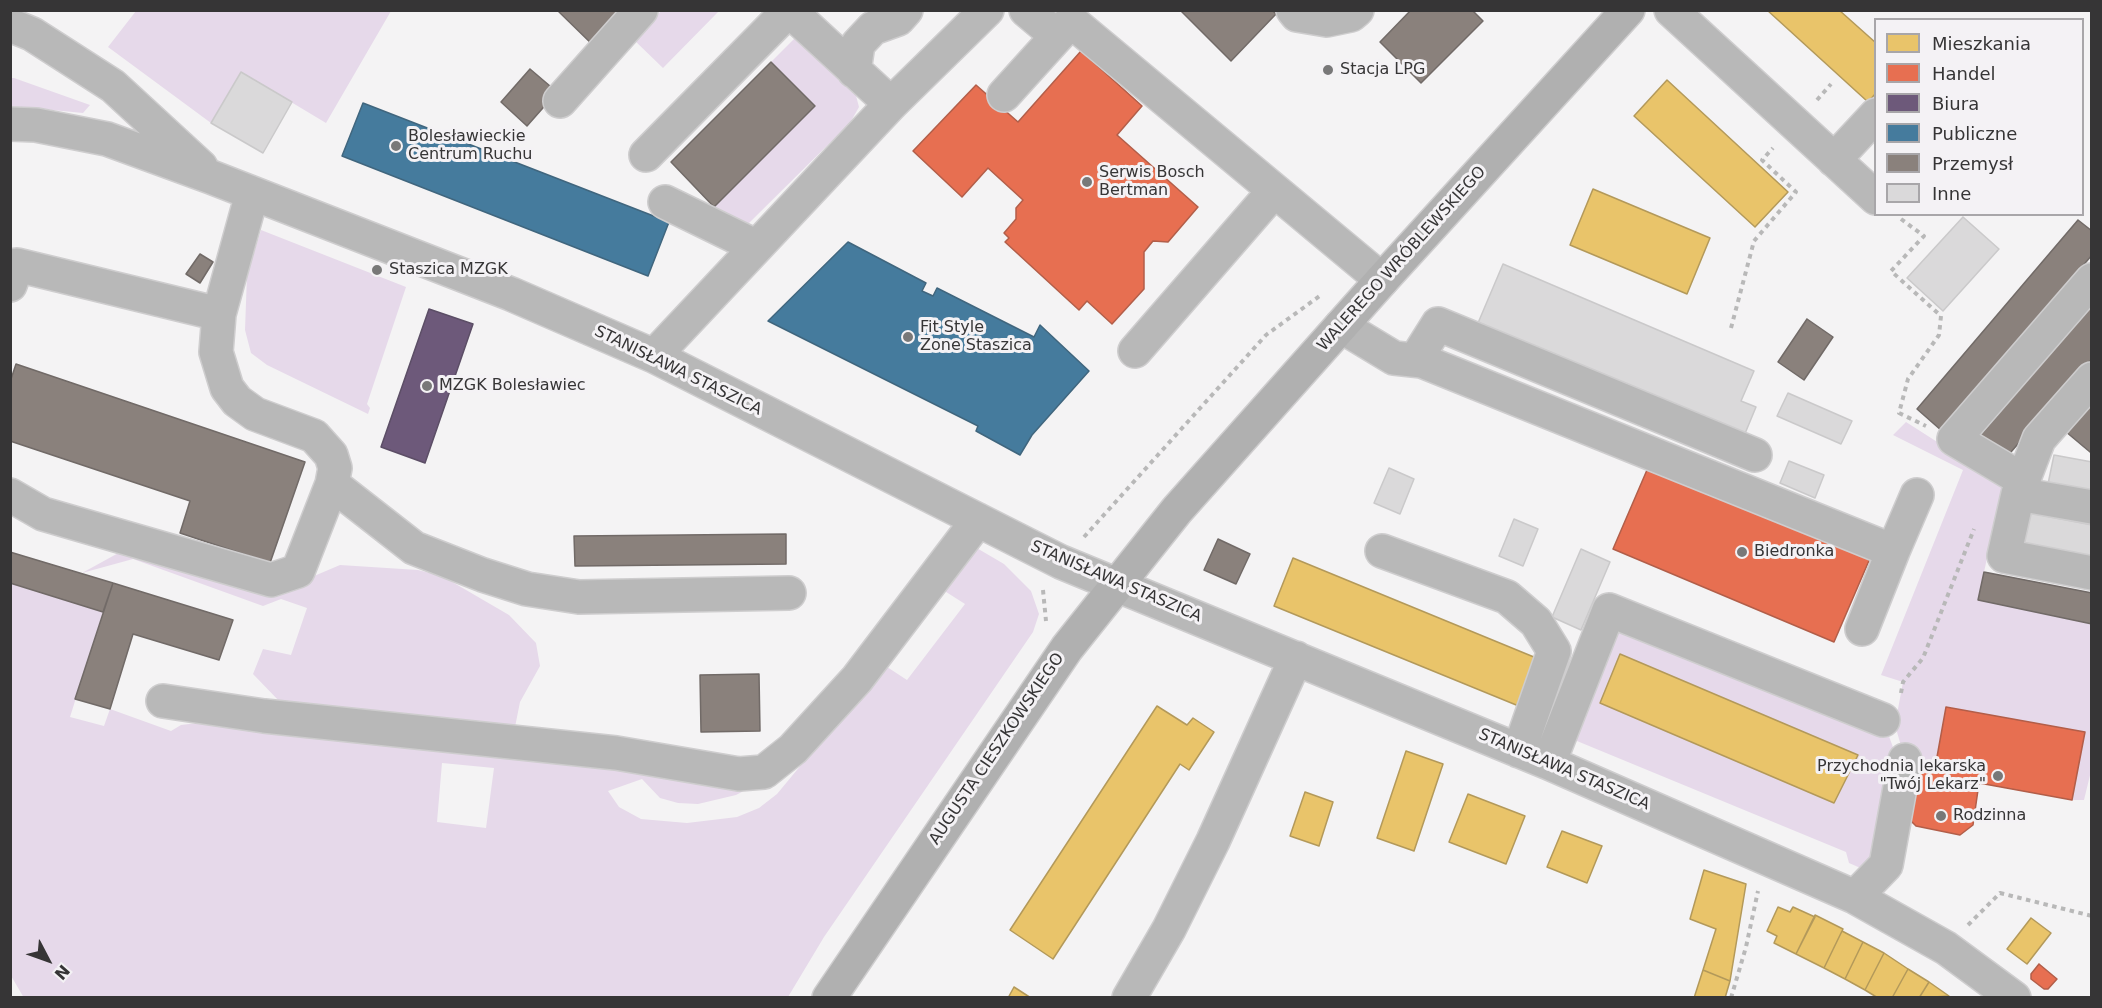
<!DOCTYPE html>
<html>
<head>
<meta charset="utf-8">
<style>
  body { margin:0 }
  #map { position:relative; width:2102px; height:1008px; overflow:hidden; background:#f4f3f4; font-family:"DejaVu Sans",sans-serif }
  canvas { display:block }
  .frame { position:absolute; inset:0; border:12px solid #363536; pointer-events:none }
  .legend { position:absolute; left:1874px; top:18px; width:210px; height:198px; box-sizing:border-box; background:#f4f2f5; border:2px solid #a8a6a9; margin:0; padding:8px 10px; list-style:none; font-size:18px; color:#363536 }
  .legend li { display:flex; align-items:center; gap:12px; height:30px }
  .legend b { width:30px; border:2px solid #a8a6a9 }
  .north { position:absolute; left:18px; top:930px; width:60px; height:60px; -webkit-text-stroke:4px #f4f2f5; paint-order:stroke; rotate:131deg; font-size:16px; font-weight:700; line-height:24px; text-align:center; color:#363536 }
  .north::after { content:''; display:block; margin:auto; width:21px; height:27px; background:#363536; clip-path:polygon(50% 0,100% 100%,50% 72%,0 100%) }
</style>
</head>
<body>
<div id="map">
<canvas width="2102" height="1008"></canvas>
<div class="frame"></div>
<ul class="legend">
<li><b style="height:16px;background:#e9c46a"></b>Mieszkania</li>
<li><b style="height:16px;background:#e76f51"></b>Handel</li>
<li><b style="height:16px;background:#6d597a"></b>Biura</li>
<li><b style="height:16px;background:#457b9d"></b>Publiczne</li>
<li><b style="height:16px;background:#8a817c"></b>Przemysł</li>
<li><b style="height:16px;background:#dad9da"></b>Inne</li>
</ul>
<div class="north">N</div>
</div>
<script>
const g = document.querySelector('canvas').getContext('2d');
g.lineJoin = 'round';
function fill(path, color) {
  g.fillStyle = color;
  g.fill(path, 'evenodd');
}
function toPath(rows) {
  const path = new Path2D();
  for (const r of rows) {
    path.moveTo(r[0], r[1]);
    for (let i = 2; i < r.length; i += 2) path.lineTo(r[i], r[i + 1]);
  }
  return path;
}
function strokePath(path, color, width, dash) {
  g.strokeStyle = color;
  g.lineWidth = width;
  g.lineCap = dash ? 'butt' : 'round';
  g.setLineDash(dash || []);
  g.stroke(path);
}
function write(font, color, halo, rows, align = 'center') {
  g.font = font + ' "DejaVu Sans",sans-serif';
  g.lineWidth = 6;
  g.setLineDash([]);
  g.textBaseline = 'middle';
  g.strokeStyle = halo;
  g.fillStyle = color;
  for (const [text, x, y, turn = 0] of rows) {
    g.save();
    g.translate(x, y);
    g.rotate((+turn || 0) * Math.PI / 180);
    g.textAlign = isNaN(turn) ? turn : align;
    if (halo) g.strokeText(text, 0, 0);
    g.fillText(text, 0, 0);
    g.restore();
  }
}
const green = toPath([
  [136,11,391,11,326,123,241,72,211,123,108,47],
  [661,11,719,11,663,68,633,39],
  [797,36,855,92,859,107,850,123,748,224,714,207,815,106,771,62],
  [11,78,14,78,90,105,83,113,11,106],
  [261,230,406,287,367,404,370,408,368,414,267,365,251,353,245,330,247,275],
  [1906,422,2003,484,1978,600,2091,624,2092,767,2084,800,2072,800,2084,732,1947,707,1936,763,1905,760,1895,725,1903,682,1881,675,1963,470,1893,435],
  [975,547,1004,564,1031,591,1039,614,1033,632,824,937,788,997,24,998,10,974,10,583,103,612,70,717,104,726,110,709,171,731,181,725,205,722,759,783,736,795,698,804,678,803,660,798,642,779,608,791,619,807,641,819,687,823,737,817,759,808,777,794,884,665,907,680,965,604,943,590],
  [442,763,494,768,486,828,437,822],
  [122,551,300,582,340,565,418,570,442,576,509,615,536,643,540,666,520,702,514,732,281,703,253,674,263,649,291,655,307,608,281,599,263,606,133,559,82,573],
  [1614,612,1883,720,1897,758,1884,828,1865,870,1849,863,1846,852,1560,734]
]);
const homes = toPath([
  [1767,10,1839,10,1876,43,1876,93,1868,102,1767,10],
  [1667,80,1788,192,1755,227,1634,116,1667,80],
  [1593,189,1710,238,1687,294,1570,245,1593,189],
  [1293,558,1546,662,1526,709,1274,606,1293,558],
  [1620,654,1858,755,1834,803,1600,703,1620,654],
  [1157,706,1187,725,1193,718,1214,732,1189,770,1180,764,1053,959,1010,930,1157,706],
  [1406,751,1443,764,1414,851,1377,838,1406,751],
  [1305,792,1333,802,1319,846,1290,836,1305,792],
  [1468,794,1525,816,1506,864,1449,842,1468,794],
  [1562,831,1602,846,1587,883,1547,867,1562,831],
  [1704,870,1746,884,1730,981,1703,970,1716,929,1690,919,1704,870],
  [1778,907,1790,912,1793,907,1815,917,1796,954,1774,943,1777,936,1767,931,1778,907],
  [1815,915,1843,929,1824,968,1796,954,1815,915],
  [2031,918,2051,933,2027,964,2007,949,2031,918],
  [1842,931,1863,942,1845,979,1824,968,1842,931],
  [1863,942,1884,953,1865,990,1845,979,1863,942],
  [1884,953,1908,969,1892,998,1878,998,1865,990,1884,953],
  [1908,969,1929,982,1919,998,1892,998,1908,969],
  [1703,970,1730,981,1725,998,1694,998,1703,970],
  [1929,982,1949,996,1919,998,1929,982],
  [1014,987,1031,998,1008,998,1014,987]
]);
const shops = toPath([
  [1081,51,1142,106,1117,135,1198,207,1168,242,1153,241,1144,252,1144,289,1112,324,1087,301,1079,310,1005,242,1009,238,1004,233,1016,219,1016,208,1023,200,988,168,962,197,913,151,976,85,1018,122,1081,51],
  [1650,463,1871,556,1834,642,1613,549,1650,463],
  [1946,707,2085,732,2072,800,1979,783,1973,825,1960,835,1916,826,1907,817,1912,786,1918,788,1922,766,1935,768,1946,707],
  [2039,964,2057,979,2048,989,2044,989,2031,979,2031,974,2039,964]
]);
const offices = toPath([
  [429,309,473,324,425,463,381,447,429,309]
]);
const public = toPath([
  [363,103,669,222,648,276,342,156,363,103],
  [848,242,926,283,922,291,933,296,937,288,1034,337,1040,325,1089,371,1032,435,1020,455,976,431,978,426,768,321,848,242]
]);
const industry = toPath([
  [557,10,635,10,598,50,557,10],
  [1180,10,1272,10,1276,14,1231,61,1180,10],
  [1411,10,1472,10,1483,21,1421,83,1380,42,1411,10],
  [771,62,815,106,714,207,671,162,771,62],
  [530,69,557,92,527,126,501,102,530,69],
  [2078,220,2092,231,2092,255,1942,431,1917,409,2078,220],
  [200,254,213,262,200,283,186,274,200,254],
  [2092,304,2092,359,2004,460,1978,438,2092,304],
  [1807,319,1833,337,1804,380,1778,362,1807,319],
  [16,364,305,462,270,563,180,533,190,501,10,441,10,382,16,364],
  [2092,400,2092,450,2090,452,2065,431,2092,400],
  [786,534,786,564,575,566,574,536,786,534],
  [1218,539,1250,554,1236,584,1204,570,1218,539],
  [10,552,113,583,103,612,10,583,10,552],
  [1984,572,2092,593,2092,624,1978,600,1984,572],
  [113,583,233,620,219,660,133,634,110,709,75,699,113,583],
  [759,674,760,731,701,732,700,675,759,674]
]);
const building = toPath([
  [241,72,292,102,263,153,211,123,241,72],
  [1963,217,1999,249,1943,311,1907,278,1963,217],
  [1503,264,1754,371,1741,401,1756,407,1744,436,1478,323,1503,264],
  [1788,393,1852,421,1841,444,1777,416,1788,393],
  [2054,455,2092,462,2092,493,2048,484,2054,455],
  [1789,461,1824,475,1815,498,1780,483,1789,461],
  [1389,468,1414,479,1400,514,1374,503,1389,468],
  [2025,512,2092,525,2092,559,2019,545,2025,512],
  [1514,519,1538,529,1523,566,1499,556,1514,519],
  [1581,549,1610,562,1581,630,1552,617,1581,549]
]);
const path = toPath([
  [1817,100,1831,84],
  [1901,219,1924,236,1891,271,1941,316,1939,335,1908,379,1899,413,1926,426],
  [1731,328,1754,241,1796,192,1762,160,1773,148],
  [1084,537,1266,335,1321,295],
  [1043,590,1046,621],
  [1901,693,1903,682,1923,658,1974,529],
  [1968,925,2000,893,2092,916],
  [1731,998,1746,947,1758,891]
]);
const minor = toPath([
  [789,10,891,104],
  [1026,10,1057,36],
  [1293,10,1297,15,1327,20,1351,15,1357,10],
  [1671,10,1876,198],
  [10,25,32,34,113,86,201,167],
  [854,71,858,44,873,28,898,19,906,10],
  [1004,95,1071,21,1382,280],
  [560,101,641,10],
  [10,124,36,125,107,139,211,177,511,294,654,356,1061,562,1549,763,1855,897,1946,948,2014,998],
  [646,155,789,10],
  [1834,160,1876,115],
  [252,194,219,314,216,352,227,388,237,401,255,414,314,436,331,455,335,468,332,484,414,548,483,575,527,589,579,597,789,593],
  [665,202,755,246],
  [10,285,17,265,219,314],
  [1341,326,1394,358,1422,361,1893,551,1917,495],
  [1135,351,1274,191],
  [654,356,891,104,987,10],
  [1416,359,1438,324,1755,455],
  [2092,379,2039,439,2018,494,2004,556,2092,573],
  [2023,480,1954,439,2092,280],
  [2018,494,2092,507],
  [10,495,43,514,271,580,298,571,332,484],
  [1382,551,1507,597,1536,622,1554,651,1519,751],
  [1862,629,1893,551],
  [163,701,264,716,616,753,739,774,764,772,793,749,857,679,978,520],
  [1549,763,1609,610,1883,720],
  [1855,897,1886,865,1905,760],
  [1129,998,1169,929,1213,841,1296,658]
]);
const major = toPath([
  [829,998,1067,648,1177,510,1382,280,1628,10]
]);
const markers = [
  [1328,70,6,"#787878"],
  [396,146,6,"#787878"],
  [1087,182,6,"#787878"],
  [377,270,6,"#787878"],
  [908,337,6,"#787878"],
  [427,386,6,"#787878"],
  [1742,552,6,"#787878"],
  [1998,776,6,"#787878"],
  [1941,816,6,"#787878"]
];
const poiNames = [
  ["Stacja LPG",1340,70],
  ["Bolesławieckie",408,137],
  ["Centrum Ruchu",408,155],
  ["Serwis Bosch",1099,173],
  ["Bertman",1099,191],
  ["Staszica MZGK",389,270],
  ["Fit Style",920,328],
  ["Zone Staszica",920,346],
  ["MZGK Bolesławiec",439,386],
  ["Biedronka",1754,552],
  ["Przychodnia lekarska",1986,767,"right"],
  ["\"Twój Lekarz\"",1986,785,"right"],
  ["Rodzinna",1953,816]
];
const streetNames = [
  ["WALEREGO WRÓBLEWSKIEGO",1402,259,-48],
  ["STANISŁAWA STASZICA",678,371,26],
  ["STANISŁAWA STASZICA",1116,582,23],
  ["AUGUSTA CIESZKOWSKIEGO",997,749,-56],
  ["STANISŁAWA STASZICA",1564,770,23]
];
fill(green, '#e6d9ea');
fill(homes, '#e9c46a');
strokePath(homes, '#b3995a', 1.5);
fill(shops, '#e76f51');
strokePath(shops, '#b25e49', 1.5);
fill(offices, '#6d597a');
strokePath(offices, '#5c4e66', 1.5);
fill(public, '#457b9d');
strokePath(public, '#40667e', 1.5);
fill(industry, '#8a817c');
strokePath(industry, '#716a67', 1.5);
fill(building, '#dad9da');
strokePath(building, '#cac9ca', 1.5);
strokePath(minor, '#cecdce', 36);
strokePath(major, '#cecdce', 36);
strokePath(path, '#b8b8b8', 4, [4.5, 4.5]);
strokePath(minor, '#b8b8b8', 33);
strokePath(major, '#b0b0b0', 33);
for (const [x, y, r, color] of markers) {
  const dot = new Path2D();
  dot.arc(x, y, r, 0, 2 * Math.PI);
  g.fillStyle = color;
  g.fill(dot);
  strokePath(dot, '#f4f2f5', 2);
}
write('16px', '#363536', '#f4f2f5', poiNames, 'left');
write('16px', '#363536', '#f4f2f5', streetNames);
</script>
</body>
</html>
